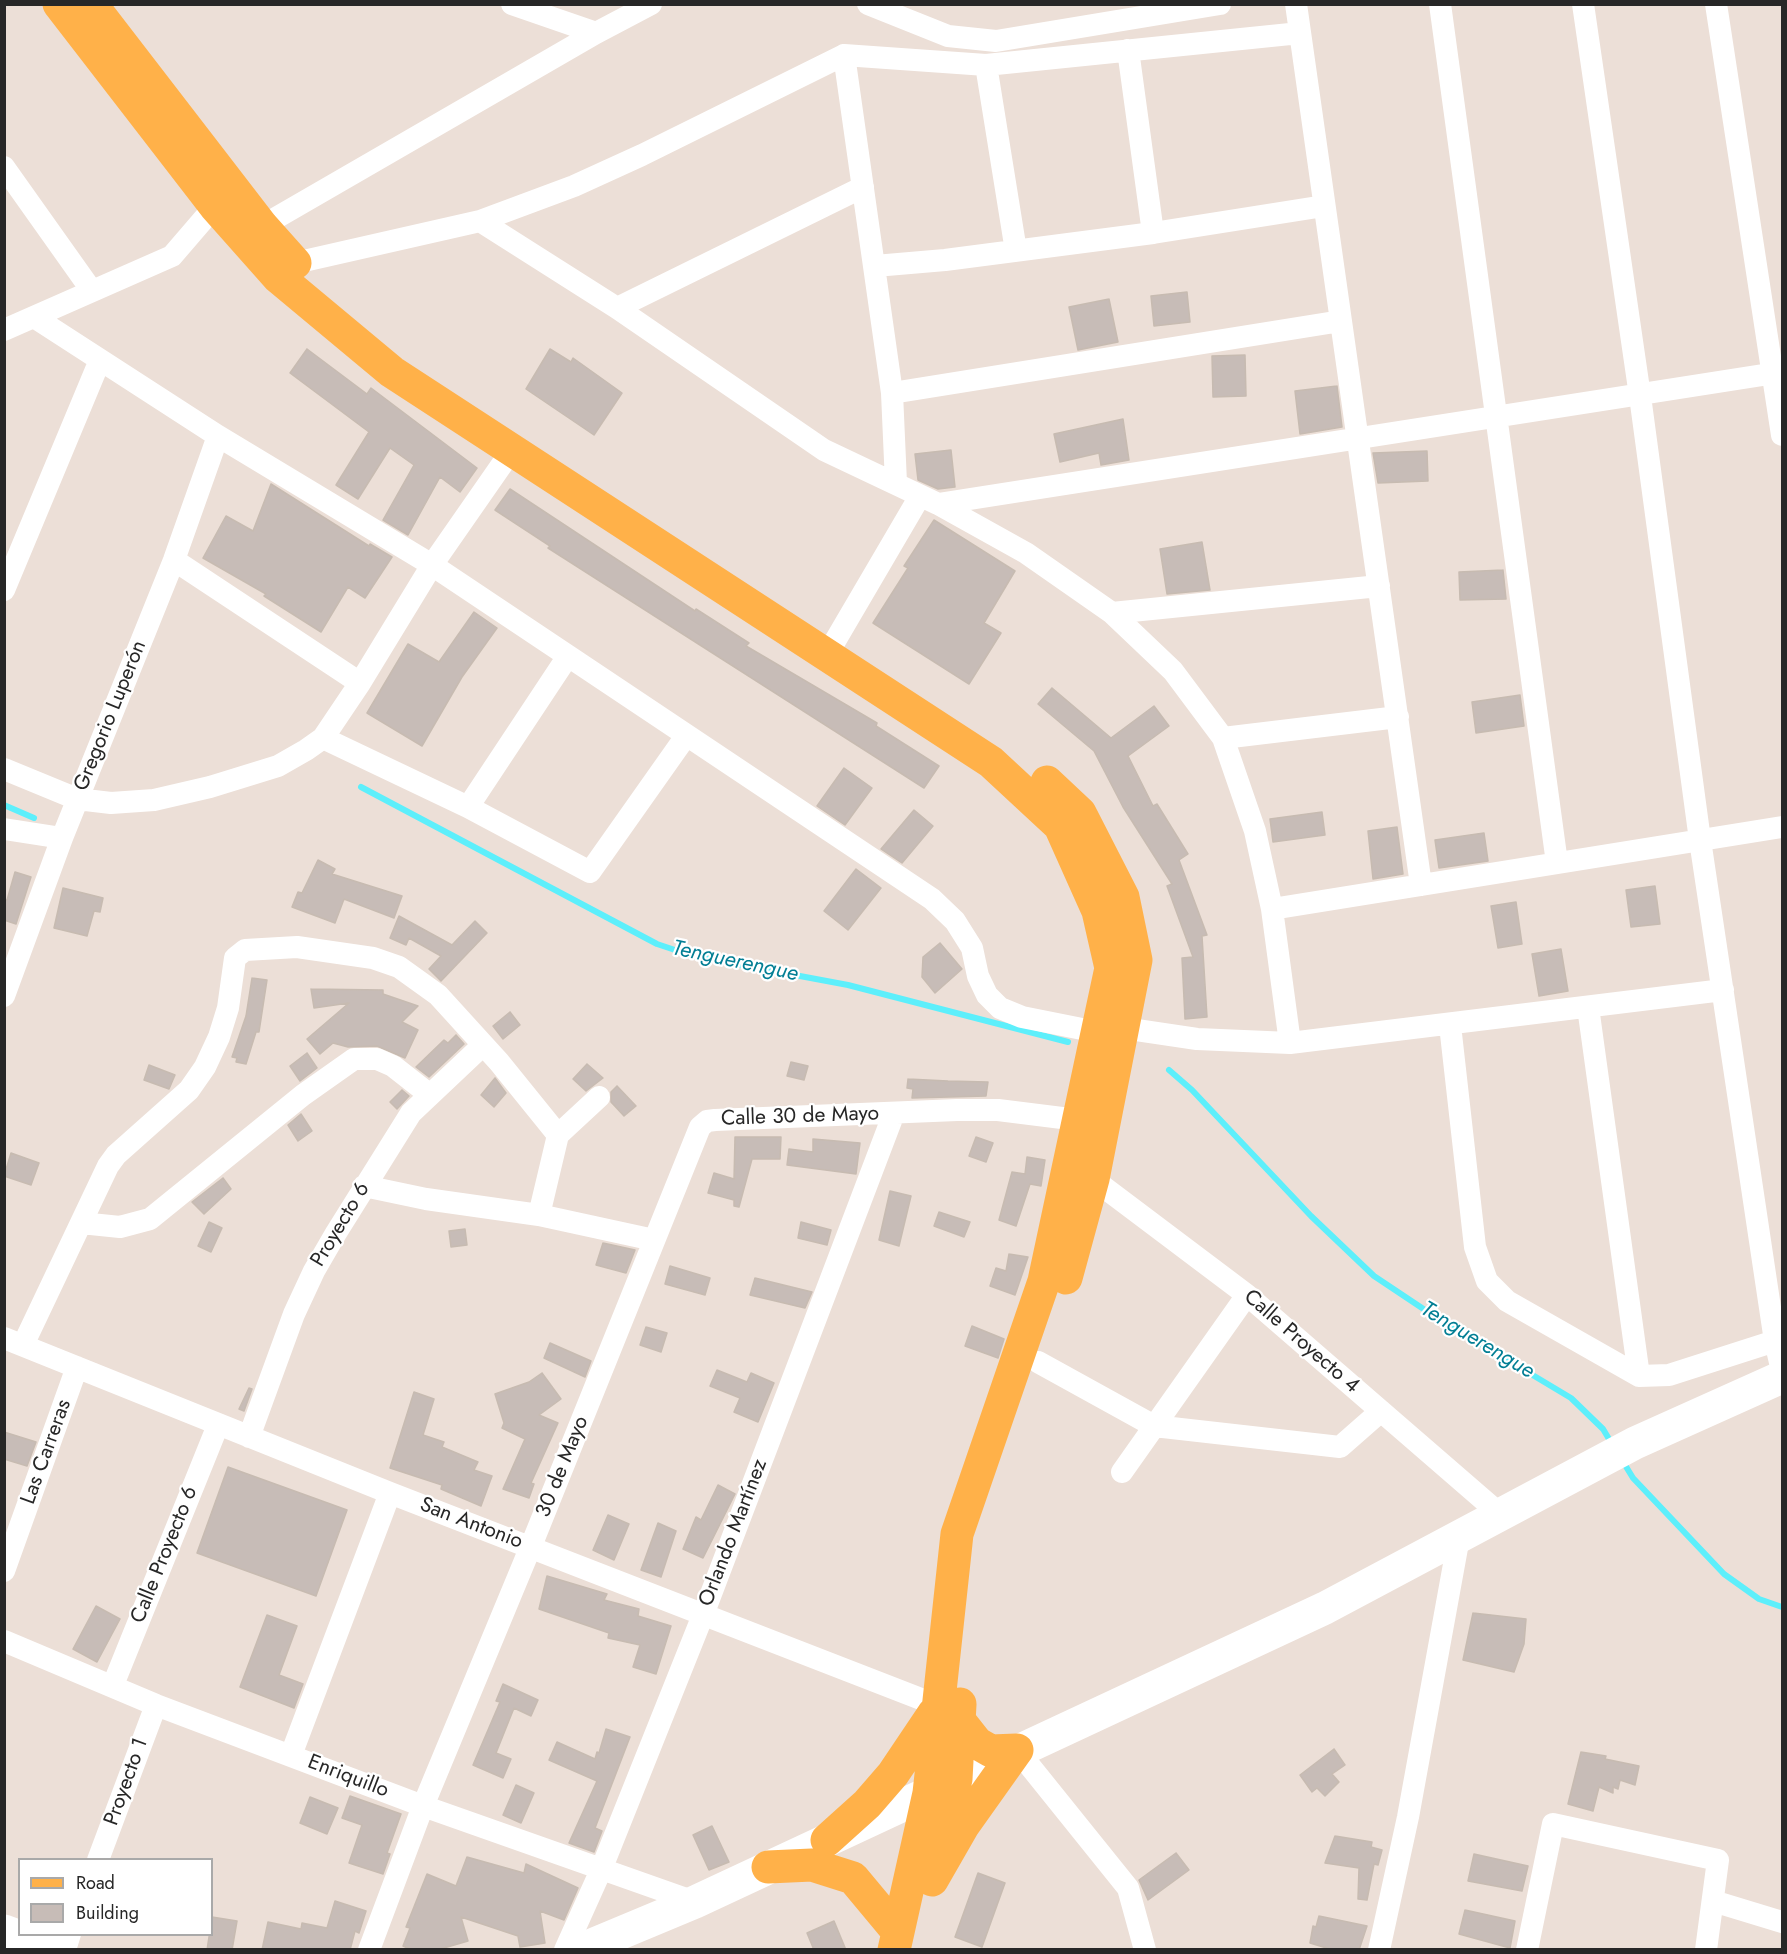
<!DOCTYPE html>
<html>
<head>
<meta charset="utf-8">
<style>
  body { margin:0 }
  #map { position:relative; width:1787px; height:1954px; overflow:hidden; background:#ecdfd7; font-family:Jost,sans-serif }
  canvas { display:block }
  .frame { position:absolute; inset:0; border:6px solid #272727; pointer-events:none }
  .legend { position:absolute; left:18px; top:1858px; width:195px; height:78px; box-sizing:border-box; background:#fff; border:2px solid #a9a9a9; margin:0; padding:8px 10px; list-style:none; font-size:18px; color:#272727 }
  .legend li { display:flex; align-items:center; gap:12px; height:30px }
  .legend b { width:30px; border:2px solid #a9a9a9 }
</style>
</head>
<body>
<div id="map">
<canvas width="1787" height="1954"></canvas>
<div class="frame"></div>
<ul class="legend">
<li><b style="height:8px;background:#ffb149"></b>Road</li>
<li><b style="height:16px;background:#c7bcb7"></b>Building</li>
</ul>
</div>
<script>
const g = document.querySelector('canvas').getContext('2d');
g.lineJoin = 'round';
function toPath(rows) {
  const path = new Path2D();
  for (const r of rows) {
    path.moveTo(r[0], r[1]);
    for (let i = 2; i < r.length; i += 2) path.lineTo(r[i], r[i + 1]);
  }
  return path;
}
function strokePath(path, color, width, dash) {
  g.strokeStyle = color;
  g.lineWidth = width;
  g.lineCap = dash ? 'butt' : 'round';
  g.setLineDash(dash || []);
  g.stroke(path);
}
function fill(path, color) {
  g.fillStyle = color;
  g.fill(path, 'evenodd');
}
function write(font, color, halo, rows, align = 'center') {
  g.font = font + ' Jost,sans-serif';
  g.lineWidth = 4.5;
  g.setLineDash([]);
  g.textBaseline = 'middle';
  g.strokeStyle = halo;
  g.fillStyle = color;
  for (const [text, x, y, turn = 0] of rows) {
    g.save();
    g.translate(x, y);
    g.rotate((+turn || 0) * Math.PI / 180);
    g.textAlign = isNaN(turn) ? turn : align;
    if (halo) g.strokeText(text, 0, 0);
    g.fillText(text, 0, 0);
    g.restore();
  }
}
const stream = toPath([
  [361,787,657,944,693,956,848,985,1068,1042],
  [4,805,34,818],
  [1169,1070,1192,1090,1311,1216,1374,1276,1434,1316,1571,1398,1603,1429,1612,1444],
  [1622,1460,1633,1478,1724,1574,1759,1599,1782,1607]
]);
const building = toPath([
  [1187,292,1190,322,1154,326,1151,296,1187,292],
  [1109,299,1118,342,1078,350,1069,307,1109,299],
  [307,349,367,394,371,388,477,468,460,492,440,477,408,535,383,520,414,465,390,448,358,499,336,485,369,432,290,373,307,349],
  [550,349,571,362,573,358,622,393,594,435,526,389,550,349],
  [1245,355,1246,396,1213,397,1212,356,1245,355],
  [1337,386,1342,427,1300,434,1295,391,1337,386],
  [1123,419,1129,460,1101,465,1099,453,1060,462,1054,434,1123,419],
  [951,450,955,487,938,489,918,480,915,454,951,450],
  [1427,451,1428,481,1378,483,1373,453,1427,451],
  [271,484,369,546,370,544,392,557,365,598,348,587,321,632,264,596,266,594,203,558,226,516,253,531,271,484],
  [510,489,695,611,696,609,749,643,746,646,877,723,876,726,939,766,924,788,548,548,550,546,495,510,510,489],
  [934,520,1015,571,984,623,1001,633,969,684,873,623,908,568,904,566,934,520],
  [1202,542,1210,590,1167,594,1160,549,1202,542],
  [1503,570,1506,599,1460,600,1459,572,1503,570],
  [474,612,497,628,462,677,422,746,367,713,408,644,439,662,474,612],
  [1052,688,1111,738,1154,706,1169,726,1128,756,1153,806,1157,804,1188,854,1179,860,1207,935,1202,936,1207,1017,1185,1019,1182,958,1193,957,1167,886,1172,884,1123,807,1094,751,1038,704,1052,688],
  [1520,695,1524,726,1476,733,1472,702,1520,695],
  [844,768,872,788,845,825,817,806,844,768],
  [914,810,933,826,902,863,881,849,914,810],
  [1322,812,1325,835,1273,842,1270,819,1322,812],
  [1397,827,1403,874,1373,879,1368,831,1397,827],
  [1484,833,1488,861,1439,868,1435,840,1484,833],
  [318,860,335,869,332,874,402,896,394,918,344,899,335,923,292,907,298,892,302,893,318,860],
  [856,869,881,888,848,930,824,911,856,869],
  [15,872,31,877,16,924,4,920,4,900,7,900,15,872],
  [1655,886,1660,924,1631,927,1626,890,1655,886],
  [63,888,103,898,100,912,94,911,87,936,54,928,63,888],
  [1516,902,1522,944,1498,948,1491,906,1516,902],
  [399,916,452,945,475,921,487,933,441,981,429,969,441,956,409,938,406,945,390,938,399,916],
  [940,943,962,969,935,993,922,977,923,957,940,943],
  [1561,949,1568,991,1539,996,1532,954,1561,949],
  [252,978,267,980,259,1032,256,1032,246,1064,236,1062,237,1058,232,1057,246,1016,252,978],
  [311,989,383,990,383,994,418,1006,402,1022,418,1030,405,1058,377,1046,348,1047,333,1043,320,1054,307,1039,349,1003,314,1008,311,989],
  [510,1012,520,1025,503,1039,493,1026,510,1012],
  [456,1035,464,1044,429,1077,416,1067,444,1040,448,1043,456,1035],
  [307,1053,317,1068,300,1081,290,1066,307,1053],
  [791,1062,808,1066,804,1080,787,1076,791,1062],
  [587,1064,603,1078,586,1091,573,1079,587,1064],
  [149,1065,175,1075,169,1089,144,1080,149,1065],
  [495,1078,506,1093,494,1107,481,1095,495,1078],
  [908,1079,948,1081,988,1082,986,1096,912,1098,913,1089,907,1088,908,1079],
  [617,1086,636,1106,624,1116,611,1102,611,1092,617,1086],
  [402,1090,409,1096,397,1109,390,1102,402,1090],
  [301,1114,312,1131,298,1141,288,1125,301,1114],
  [735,1137,781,1137,780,1159,752,1159,739,1207,734,1206,734,1200,708,1193,714,1173,734,1179,735,1137],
  [976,1137,993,1143,986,1162,969,1156,976,1137],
  [813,1139,860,1143,856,1174,787,1165,789,1149,813,1152,813,1139],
  [11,1153,39,1163,31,1185,4,1176,11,1153],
  [1027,1157,1045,1160,1041,1186,1030,1184,1016,1226,999,1220,1012,1172,1025,1174,1027,1157],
  [223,1178,231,1189,204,1214,192,1202,223,1178],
  [890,1191,911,1196,899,1246,879,1240,890,1191],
  [939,1212,970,1222,964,1237,934,1226,939,1212],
  [209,1222,222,1228,211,1252,198,1246,209,1222],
  [801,1222,831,1230,827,1245,798,1238,801,1222],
  [465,1229,467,1245,451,1247,449,1231,465,1229],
  [603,1243,635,1250,626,1273,596,1265,603,1243],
  [1009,1254,1028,1257,1015,1295,990,1286,996,1268,1006,1271,1009,1254],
  [670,1266,710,1278,705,1295,665,1284,670,1266],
  [755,1278,812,1292,805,1308,750,1295,755,1278],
  [972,1326,1004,1339,998,1358,965,1346,972,1326],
  [646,1327,667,1333,661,1352,640,1345,646,1327],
  [550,1343,591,1361,585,1377,544,1358,550,1343],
  [717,1370,747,1382,751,1373,774,1383,758,1422,734,1412,740,1398,710,1386,717,1370],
  [542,1373,561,1399,539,1415,558,1423,531,1483,534,1484,529,1498,503,1489,525,1439,502,1428,504,1423,495,1394,529,1382,542,1373],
  [249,1388,252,1389,244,1411,239,1409,249,1388],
  [414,1392,434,1399,423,1435,444,1442,442,1447,478,1462,474,1470,492,1476,481,1506,441,1489,442,1485,390,1468,414,1392],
  [4,1432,36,1442,27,1466,4,1459,4,1432],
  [228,1467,347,1510,316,1596,197,1553,228,1467],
  [718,1485,735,1494,703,1558,683,1549,696,1517,701,1520,718,1485],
  [608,1515,629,1524,614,1560,593,1550,608,1515],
  [658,1523,676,1531,661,1577,641,1570,658,1523],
  [547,1576,607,1594,604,1600,639,1609,638,1616,671,1626,656,1674,633,1667,640,1645,608,1638,609,1633,539,1609,547,1576],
  [96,1606,120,1619,97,1662,73,1649,96,1606],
  [1473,1613,1526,1619,1524,1644,1514,1672,1463,1660,1473,1613],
  [267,1615,297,1626,279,1675,303,1684,294,1708,240,1687,267,1615],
  [503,1684,538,1700,531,1716,514,1708,496,1753,511,1759,503,1778,473,1765,500,1702,496,1701,503,1684],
  [606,1729,630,1737,595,1828,602,1831,594,1852,569,1843,597,1781,549,1760,557,1742,595,1759,597,1752,599,1753,606,1729],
  [1334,1749,1345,1765,1332,1774,1339,1782,1325,1796,1317,1788,1312,1792,1300,1775,1334,1749],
  [1581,1752,1606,1756,1605,1759,1639,1766,1635,1785,1620,1780,1618,1789,1613,1787,1613,1793,1599,1787,1593,1811,1568,1804,1581,1752],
  [516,1785,534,1793,521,1823,503,1815,516,1785],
  [350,1796,401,1814,387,1853,390,1854,383,1874,349,1863,362,1825,342,1818,350,1796],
  [310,1797,338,1808,327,1834,300,1823,310,1797],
  [712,1826,729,1862,709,1870,693,1835,712,1826],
  [1335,1836,1372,1842,1371,1847,1382,1850,1378,1865,1374,1864,1367,1900,1358,1899,1359,1868,1325,1863,1335,1836],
  [1176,1853,1189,1870,1148,1900,1139,1880,1176,1853],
  [1474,1854,1528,1866,1522,1891,1468,1881,1474,1854],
  [467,1857,524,1873,526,1864,578,1888,564,1920,540,1911,545,1943,520,1947,518,1936,461,1917,468,1941,437,1950,412,1950,403,1946,410,1928,406,1927,427,1874,456,1886,467,1857],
  [978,1873,1005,1883,982,1947,955,1937,978,1873],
  [335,1901,366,1911,359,1933,355,1931,350,1950,262,1950,268,1922,301,1929,302,1923,327,1928,335,1901],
  [1465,1910,1515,1921,1510,1948,1459,1934,1465,1910],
  [1319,1916,1367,1926,1359,1950,1333,1950,1310,1943,1313,1926,1316,1927,1319,1916],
  [212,1917,237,1921,232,1950,207,1950,212,1917],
  [834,1921,846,1950,814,1950,807,1933,834,1921]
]);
const street = toPath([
  [512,4,596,33],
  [868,4,948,36,996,41,1220,4],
  [1296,4,1421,885],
  [1440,4,1557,863],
  [1583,4,1640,396,1700,840,1775,1341,1782,1371],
  [1716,4,1782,435],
  [1128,50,1153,233],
  [844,55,892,393],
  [986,65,1016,251],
  [4,167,92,291],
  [480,221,617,308,824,450,938,504,1026,553,1112,613,1173,671,1223,738,1255,831,1272,909,1290,1043],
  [250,233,596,33,651,4],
  [875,266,945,260,1153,233,1324,206],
  [285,271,295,263,480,221,574,186,642,155,844,55,986,65,1300,33],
  [617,308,863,187],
  [34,317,218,436,432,565,932,899,955,921,972,948,978,976,987,995,1000,1008,1022,1017,1097,1032],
  [4,330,172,256,215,206],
  [896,483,892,393,1341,321],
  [938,504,1782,372],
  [174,560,360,683],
  [4,590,100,360],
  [1112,613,1379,586],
  [828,653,920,496],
  [323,738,468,807,590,872,686,736],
  [1223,738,1398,717],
  [4,769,77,799,111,803,154,800,210,787,278,766,306,750,323,738,360,683,432,565,512,450],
  [468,807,568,656],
  [4,829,62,838],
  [1272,909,1782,827],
  [4,996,62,838,174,560,218,436],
  [1588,1007,1639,1376],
  [1450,1025,1475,1247,1487,1281,1507,1301,1639,1376,1669,1375,1775,1341],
  [1123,1028,1197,1039,1290,1043,1723,990],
  [558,1135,599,1097],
  [1093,1179,1247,1295,1501,1515],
  [364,1186,426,1199,539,1215,654,1240],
  [81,1223,120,1227,150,1219,303,1095,354,1059,377,1059,393,1066,430,1095],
  [4,1338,390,1493,939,1706],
  [23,1345,108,1166,116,1155,189,1090,205,1067,219,1037,228,1008,235,958,245,950,297,947,373,958,399,967,438,995,499,1062,558,1135,539,1215],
  [1038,1362,1154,1426,1340,1447,1381,1411],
  [249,1437,294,1314,314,1271,336,1233,411,1113,483,1045],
  [1122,1472,1247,1295],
  [4,1571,77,1367],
  [4,1641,156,1705,423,1806,695,1902],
  [113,1685,218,1425],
  [1017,1750,1128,1888,1145,1950],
  [291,1755,390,1493],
  [98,1860,156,1705],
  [1713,1901,1782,1922],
  [65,1950,70,1934],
  [369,1950,423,1806,531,1546,700,1127,707,1121,715,1120,957,1110,998,1110,1078,1120],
  [565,1950,601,1870,703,1615,894,1113],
  [1379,1950,1408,1817,1459,1537],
  [1527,1950,1553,1824,1718,1860,1706,1950]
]);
const secondary = toPath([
  [4,1931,55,1950],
  [580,1950,695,1902,1325,1608,1635,1443,1782,1377]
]);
const primary = toPath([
  [59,4,215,206,278,277,392,372,991,762,1060,826,1098,911,1111,968,1044,1281,957,1534,929,1793,894,1950],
  [91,4,262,226,295,263],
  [1047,782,1080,813,1123,897,1136,960,1093,1179,1066,1278],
  [958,1719,977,1743,991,1751,1017,1750],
  [942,1839,956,1779,960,1704],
  [827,1840,867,1804,893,1774,934,1713],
  [768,1867,812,1865,853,1878,898,1932],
  [932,1880,963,1826,1017,1750]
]);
const streetNames = [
  ["Gregorio Luperón",111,716,-68],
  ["Calle 30 de Mayo",800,1117,-2],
  ["Proyecto 6",341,1225,-59],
  ["Calle Proyecto 4",1301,1342,41],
  ["Las Carreras",47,1452,-70],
  ["30 de Mayo",563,1467,-68],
  ["San Antonio",471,1524,21],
  ["Orlando Martínez",734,1533,-69],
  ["Calle Proyecto 6",165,1555,-68],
  ["Enriquillo",348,1777,21],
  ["Proyecto 1",127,1782,-70]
];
const waterNames = [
  ["Tenguerengue",735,962,12],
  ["Tenguerengue",1477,1341,31]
];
strokePath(stream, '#5deffb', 6);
fill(building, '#c7bcb7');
strokePath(building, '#c7bbb1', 1.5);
strokePath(street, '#fff', 22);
strokePath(secondary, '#fff', 33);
strokePath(primary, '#ffb149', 33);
write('21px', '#272727', '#fff', streetNames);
write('italic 22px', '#027e94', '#fff', waterNames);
</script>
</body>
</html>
